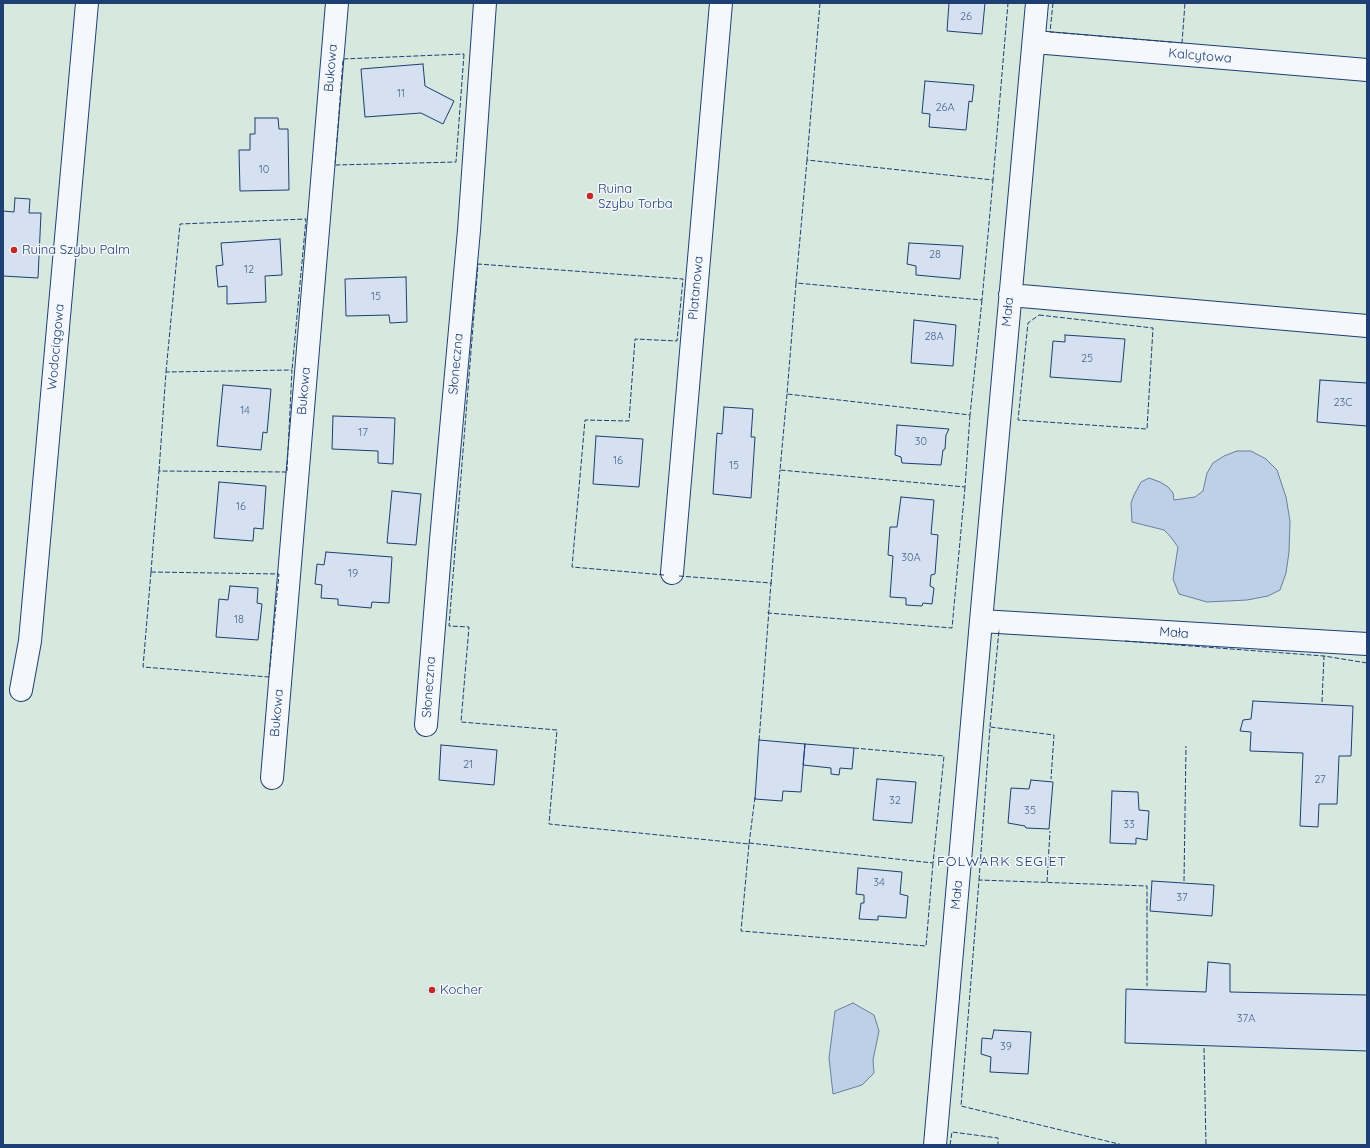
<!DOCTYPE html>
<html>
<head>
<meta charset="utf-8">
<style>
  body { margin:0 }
  #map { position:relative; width:1370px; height:1148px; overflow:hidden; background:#f4f7fb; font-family:Quicksand,sans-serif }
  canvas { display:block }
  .frame { position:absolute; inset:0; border:4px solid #1d3f73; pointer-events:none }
</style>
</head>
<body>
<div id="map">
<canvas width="1370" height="1148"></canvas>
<div class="frame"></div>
</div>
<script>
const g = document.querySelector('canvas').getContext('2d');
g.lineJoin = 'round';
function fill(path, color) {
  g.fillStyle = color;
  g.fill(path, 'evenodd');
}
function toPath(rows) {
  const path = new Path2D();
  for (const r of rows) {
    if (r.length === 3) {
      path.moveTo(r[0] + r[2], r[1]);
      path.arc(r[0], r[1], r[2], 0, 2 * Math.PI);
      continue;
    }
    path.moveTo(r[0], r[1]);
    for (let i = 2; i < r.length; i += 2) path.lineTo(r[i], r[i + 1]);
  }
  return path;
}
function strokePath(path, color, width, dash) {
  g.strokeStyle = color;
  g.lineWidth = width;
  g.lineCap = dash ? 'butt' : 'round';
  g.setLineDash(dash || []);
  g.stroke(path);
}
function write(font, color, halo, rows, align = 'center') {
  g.font = font + ' Quicksand,sans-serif';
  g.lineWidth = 3;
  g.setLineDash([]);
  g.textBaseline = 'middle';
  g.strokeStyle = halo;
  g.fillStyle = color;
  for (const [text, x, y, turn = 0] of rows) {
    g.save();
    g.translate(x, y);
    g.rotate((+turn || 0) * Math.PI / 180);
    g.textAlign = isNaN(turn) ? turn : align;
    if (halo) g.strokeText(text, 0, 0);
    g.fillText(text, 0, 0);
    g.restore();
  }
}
const green = toPath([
  [3,3,1367,3,1367,1145,3,1145,3,3]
]);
const water = toPath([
  [1237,451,1251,451,1266,459,1277,470,1286,497,1290,521,1289,552,1286,573,1280,590,1268,596,1247,600,1207,602,1179,594,1173,579,1178,547,1170,536,1164,530,1132,522,1131,503,1134,495,1141,482,1149,478,1160,482,1168,487,1173,493,1174,500,1195,497,1203,491,1207,473,1213,463,1224,456,1237,451],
  [853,1003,874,1015,879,1031,873,1060,874,1073,862,1085,833,1094,829,1058,835,1011,853,1003]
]);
const building = toPath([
  [949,3,985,3,982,34,947,31,949,3],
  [423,64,425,86,454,101,443,124,421,113,365,117,361,69,423,64],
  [925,81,974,85,972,102,969,101,966,130,929,127,930,114,922,113,925,81],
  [255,118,278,118,279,129,288,129,289,190,240,191,239,150,250,150,250,134,255,134,255,118],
  [15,198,30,199,29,213,41,213,38,278,3,276,3,211,14,212,15,198],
  [280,239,282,275,265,276,266,302,227,304,227,286,218,287,216,266,223,265,221,243,280,239],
  [909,243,963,246,960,279,916,275,916,266,907,264,909,243],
  [406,277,407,322,390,323,389,315,346,316,345,279,406,277],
  [914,320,956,325,953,366,911,363,914,320],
  [1065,335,1125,339,1121,382,1050,377,1053,341,1065,342,1065,335],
  [1320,380,1367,383,1367,426,1317,422,1320,380],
  [223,385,271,389,267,433,263,432,261,450,217,446,223,385],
  [724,407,753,409,751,437,755,437,751,498,713,494,717,433,722,434,724,407],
  [333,416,395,418,393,464,378,463,378,451,332,449,333,416],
  [897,425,949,429,946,435,945,449,943,450,941,465,902,463,901,457,895,455,897,425],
  [596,436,643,439,639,487,593,484,596,436],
  [219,482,266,486,263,529,254,528,253,541,214,538,219,482],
  [392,491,421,494,416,545,387,543,392,491],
  [901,497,934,500,931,534,938,535,935,574,931,575,930,586,934,588,932,604,923,603,922,606,906,605,906,598,890,597,893,556,888,555,890,527,897,527,901,497],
  [326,552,392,557,389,603,372,602,371,608,338,605,338,599,321,598,322,585,315,584,317,564,324,565,326,552],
  [230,586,258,588,257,603,262,604,258,640,216,637,219,599,228,600,230,586],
  [1253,701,1353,706,1351,756,1339,756,1337,804,1319,804,1318,827,1300,826,1303,753,1250,751,1251,732,1240,731,1243,720,1251,719,1253,701],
  [759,740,805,744,801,792,783,791,782,801,755,799,759,740],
  [805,744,854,748,852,769,840,768,839,775,831,774,831,768,803,765,805,744],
  [441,745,497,750,494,785,439,780,441,745],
  [877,779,916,782,912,823,873,820,877,779],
  [1031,780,1053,782,1049,829,1026,828,1025,826,1008,823,1011,788,1029,789,1031,780],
  [1112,791,1138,792,1139,810,1149,811,1147,840,1136,838,1136,844,1110,843,1112,791],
  [858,868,902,872,900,894,908,896,906,918,878,916,878,920,859,919,861,903,864,903,864,895,856,894,858,868],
  [1152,881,1214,885,1212,916,1150,911,1152,881],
  [1208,962,1230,964,1230,992,1367,995,1367,1051,1125,1043,1126,989,1206,992,1208,962],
  [432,990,4],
  [994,1030,1031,1032,1028,1074,990,1072,991,1057,981,1054,982,1038,992,1039,994,1030]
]);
const street = toPath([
  [1034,42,1367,70],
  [1010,295,1367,326],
  [672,573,721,3],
  [981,621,1367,644],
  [21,690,30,641,87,3],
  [426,725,441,540,469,230,485,3],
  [272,778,337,3],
  [935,1145,981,621,1037,3]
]);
const fence = toPath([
  [820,3,807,160,993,180,1008,3],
  [1053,3,1050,32,1182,43,1185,3],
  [464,54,456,162,335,165,343,59,464,54],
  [807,160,796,283,982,300,993,180],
  [796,283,787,394,970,415,982,300],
  [1039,315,1153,328,1147,429,1018,420,1028,323,1039,315],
  [166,372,180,224,306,219,292,370],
  [787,394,780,470,965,487,970,415],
  [159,471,166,372,292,370,287,471],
  [151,572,279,574,269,677,143,667,151,572],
  [151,572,159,471,286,472,286,474],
  [664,575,572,567,585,420,629,421,635,339,677,341,683,279,478,264,449,626,469,627,461,722,557,730,549,824,749,844,741,931,926,946,933,863],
  [679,576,771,583,759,741],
  [771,584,780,470],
  [768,612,768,613,952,628,965,487],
  [1125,641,1324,656,1367,663],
  [1322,702,1324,656],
  [990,727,999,630,1000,630],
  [749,843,933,863,944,756,854,748],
  [749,844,755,797],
  [979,880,990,727,1054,735,1051,779],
  [1184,881,1186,746],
  [1047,882,1050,831],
  [1204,1048,1206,1145],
  [950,1145,952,1132,998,1138,998,1145],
  [1123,1145,961,1106,979,880,1147,886,1147,986]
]);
const markers = [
  [590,196,4,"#c62828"],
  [14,250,4,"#c62828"],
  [432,990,4,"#c62828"]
];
const numberNames = [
  ["26",966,17],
  ["11",401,94],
  ["26A",945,108],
  ["10",264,170],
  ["28",935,255],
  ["12",249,270],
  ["15",376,297],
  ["28A",934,337],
  ["25",1087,359],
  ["23C",1343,403],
  ["14",245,411],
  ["17",363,433],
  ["30",921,442],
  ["16",618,461],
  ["15",734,466],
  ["16",241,507],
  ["30A",911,558],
  ["19",353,574],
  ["18",239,620],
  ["21",468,765],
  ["27",1320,780],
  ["32",895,801],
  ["35",1030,811],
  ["33",1129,825],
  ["34",879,883],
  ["37",1182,898],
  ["37A",1246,1019],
  ["39",1006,1047]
];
const streetNames = [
  ["Kalcytowa",1200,56,5],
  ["Bukowa",331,68,-85],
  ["Platanowa",696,288,-85],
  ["Mała",1008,312,-85],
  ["Wodociągowa",56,347,-85],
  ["Słoneczna",456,364,-85],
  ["Bukowa",304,391,-85],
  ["Mała",1174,633,4],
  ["Słoneczna",429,687,-86],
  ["Bukowa",277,713,-85],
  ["Mała",957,895,-85]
];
const poiNames = [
  ["Ruina",598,189],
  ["Szybu Torba",598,204],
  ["Ruina Szybu Palm",22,250],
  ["Kocher",440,990]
];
const neighbourhoodNames = [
  ["FOLWARK SEGIET",1002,862]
];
fill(green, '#d7e8df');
strokePath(green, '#687fa3', 1);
fill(water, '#bed0e5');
strokePath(water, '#687fa3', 1);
fill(building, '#d5e0f0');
strokePath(building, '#1d3f73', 1);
strokePath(street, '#1d3f73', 24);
strokePath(street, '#f4f7fb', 22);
strokePath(fence, '#1d3f73', 1, [5, 2]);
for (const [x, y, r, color] of markers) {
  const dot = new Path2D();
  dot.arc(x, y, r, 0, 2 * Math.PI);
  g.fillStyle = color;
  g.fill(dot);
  strokePath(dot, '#f4f7fb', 1.5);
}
write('11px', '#4b6792', null, numberNames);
write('13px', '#1d3f73', '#f4f7fb', streetNames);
write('13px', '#1d3f73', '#f4f7fb', poiNames, 'left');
g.letterSpacing = '1px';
write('14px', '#1d3f73', '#f4f7fb', neighbourhoodNames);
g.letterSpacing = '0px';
</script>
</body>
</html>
